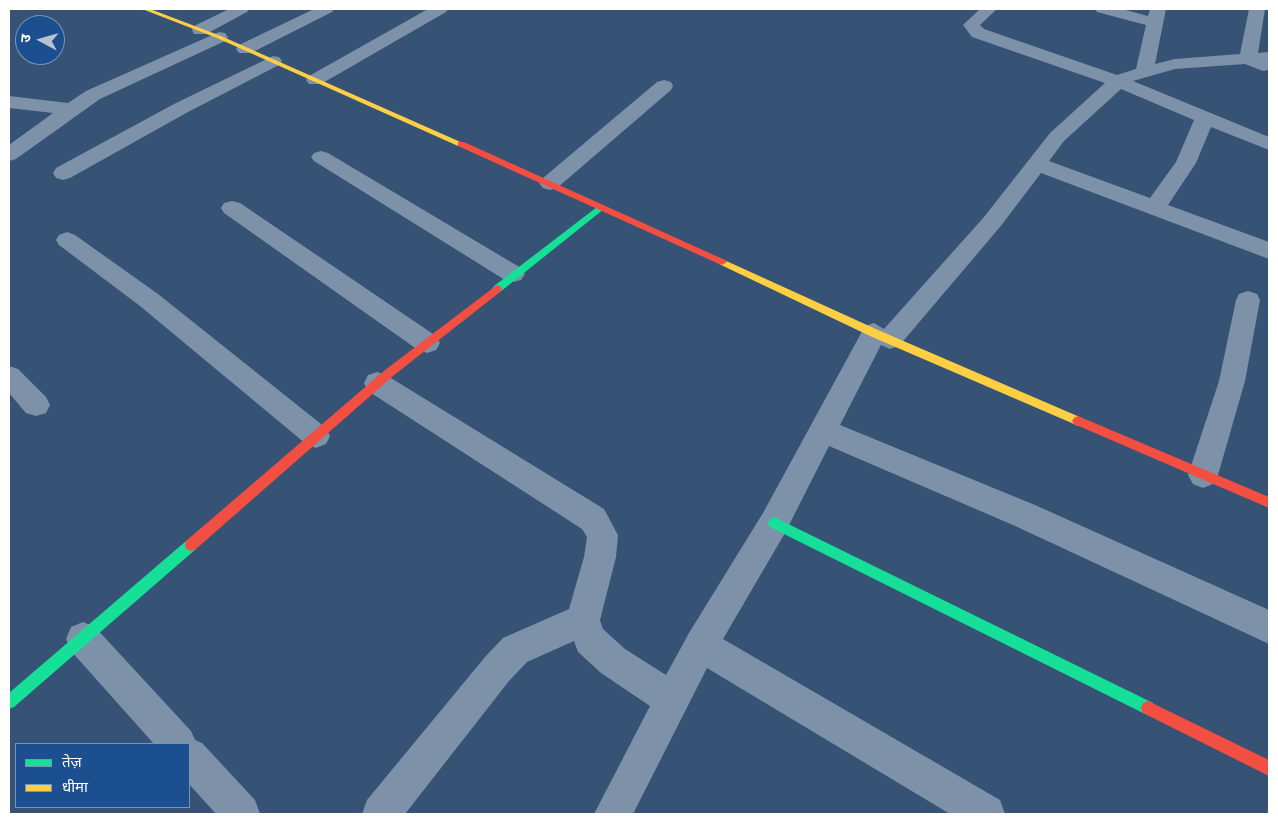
<!DOCTYPE html>
<html>
<head>
<meta charset="utf-8">
<style>
  body { margin:0 }
  #map { position:relative; width:1278px; height:823px; overflow:hidden; background:#365274; font-family:"Source Sans 3","Noto Sans Devanagari",sans-serif }
  canvas { display:block }
  .frame { position:absolute; inset:0; border:10px solid #fff; pointer-events:none }
  .legend { position:absolute; left:15px; top:743px; width:175px; height:65px; box-sizing:border-box; background:#1b4f8f; border:1px solid #7695bc; margin:0; padding:6px 9px; list-style:none; font-size:15px; color:#fff }
  .legend li { display:flex; align-items:center; gap:10px; height:25px }
  .legend b { width:25px; border:1px solid #7695bc }
  .north { position:absolute; left:15px; top:15px; width:50px; height:50px; box-sizing:border-box; background:#1b4f8f; border:1px solid #7695bc; border-radius:50%; rotate:276deg; font-size:14px; font-weight:700; line-height:20px; text-align:center; color:#fff }
  .north::after { content:''; display:block; margin:auto; width:18px; height:22px; background:#b9c2ce; clip-path:polygon(50% 0,100% 100%,50% 72%,0 100%) }
</style>
</head>
<body>
<div id="map">
<canvas width="1278" height="823"></canvas>
<div class="frame"></div>
<ul class="legend">
<li><b style="height:6px;background:#16e098"></b>तेज़</li>
<li><b style="height:6px;background:#ffcf43"></b>धीमा</li>
</ul>
<div class="north">उ</div>
</div>
<script>
const g = document.querySelector('canvas').getContext('2d');
g.lineJoin = 'round';
function toPath(rows) {
  const path = new Path2D();
  for (const r of rows) {
    path.moveTo(r[0], r[1]);
    for (let i = 2; i < r.length; i += 2) path.lineTo(r[i], r[i + 1]);
  }
  return path;
}
function fill(path, color) {
  g.fillStyle = color;
  g.fill(path, 'evenodd');
}
const street = toPath([
  [229,9,249,9,247,12,206,34,194,34,192,30,194,26,229,9],
  [314,9,334,9,332,12,251,53,239,53,236,49,239,45,314,9],
  [428,9,448,9,446,12,321,84,309,84,306,80,309,76,428,9],
  [980,9,997,9,980,25,984,29,1117,75,1136,69,1146,25,1097,12,1095,9,1122,9,1148,16,1150,9,1166,9,1155,64,1175,59,1240,54,1249,9,1265,9,1258,53,1269,52,1269,70,1263,71,1245,64,1175,69,1133,81,1269,137,1269,150,1211,127,1196,163,1168,205,1269,242,1269,259,1041,173,1000,227,899,346,890,349,881,345,840,425,1035,505,1269,610,1269,644,1013,525,829,446,785,533,723,639,1000,800,1005,814,950,814,707,668,633,814,594,814,650,706,601,673,578,652,574,641,527,662,509,681,405,814,362,814,367,800,485,657,503,638,569,609,584,557,587,537,582,529,368,391,364,383,368,375,377,372,386,375,604,509,618,535,616,557,600,620,603,629,625,649,666,675,689,633,763,513,865,326,874,323,884,329,984,217,1050,133,1105,83,972,37,963,25,980,9],
  [1121,89,1194,120,1176,162,1150,198,1049,161,1064,141,1121,89],
  [219,32,225,33,228,37,225,41,100,99,16,159,9,161,9,145,53,113,9,108,9,96,68,103,86,91,219,32],
  [273,56,279,57,282,61,279,65,188,112,70,178,63,180,56,178,53,173,56,168,174,104,273,56],
  [664,80,671,82,673,86,671,90,557,188,550,190,543,188,539,183,543,178,657,82,664,80],
  [321,151,328,153,521,268,525,274,521,280,513,282,505,280,314,161,311,157,314,153,321,151],
  [232,201,240,203,436,336,440,343,436,350,427,353,418,350,224,213,221,208,224,203,232,201],
  [67,232,75,235,158,294,326,428,330,436,326,444,316,448,306,444,140,306,59,245,56,240,59,235,67,232],
  [1248,291,1257,294,1260,300,1245,381,1218,475,1213,484,1203,488,1193,484,1188,475,1219,381,1236,300,1239,294,1248,291],
  [9,366,18,369,46,397,50,405,46,413,36,416,26,413,9,393,9,366],
  [83,622,95,627,191,731,195,740,202,743,255,800,260,814,216,814,189,784,189,744,154,744,71,651,66,639,71,627,83,622]
]);
const fast = toPath([
  [601,204,605,207,604,209,500,292,494,292,492,289,494,286,601,204],
  [774,517,1153,703,1155,708,1153,713,1148,715,1143,713,770,527,768,523,770,519,774,517],
  [191,539,196,541,197,545,196,549,14,707,9,709,9,693,186,541,191,539]
]);
const slow = toPath([
  [142,9,150,9,221,36,465,144,458,146,217,38,142,9],
  [722,259,878,330,1082,418,1084,421,1082,424,1078,426,1074,424,870,336,719,264,717,262,722,259]
]);
const jam = toPath([
  [458,142,464,142,725,260,727,262,722,265,719,264,458,146,458,142],
  [497,285,500,286,502,289,500,292,393,376,196,549,191,551,186,549,185,545,186,541,385,370,497,285],
  [1078,416,1269,497,1269,508,1074,424,1072,421,1074,418,1078,416],
  [1148,701,1269,760,1269,776,1143,713,1141,708,1143,703,1148,701]
]);
fill(street, '#7d92a8');
fill(fast, '#16e098');
fill(slow, '#ffcf43');
fill(jam, '#f24e42');
</script>
</body>
</html>
